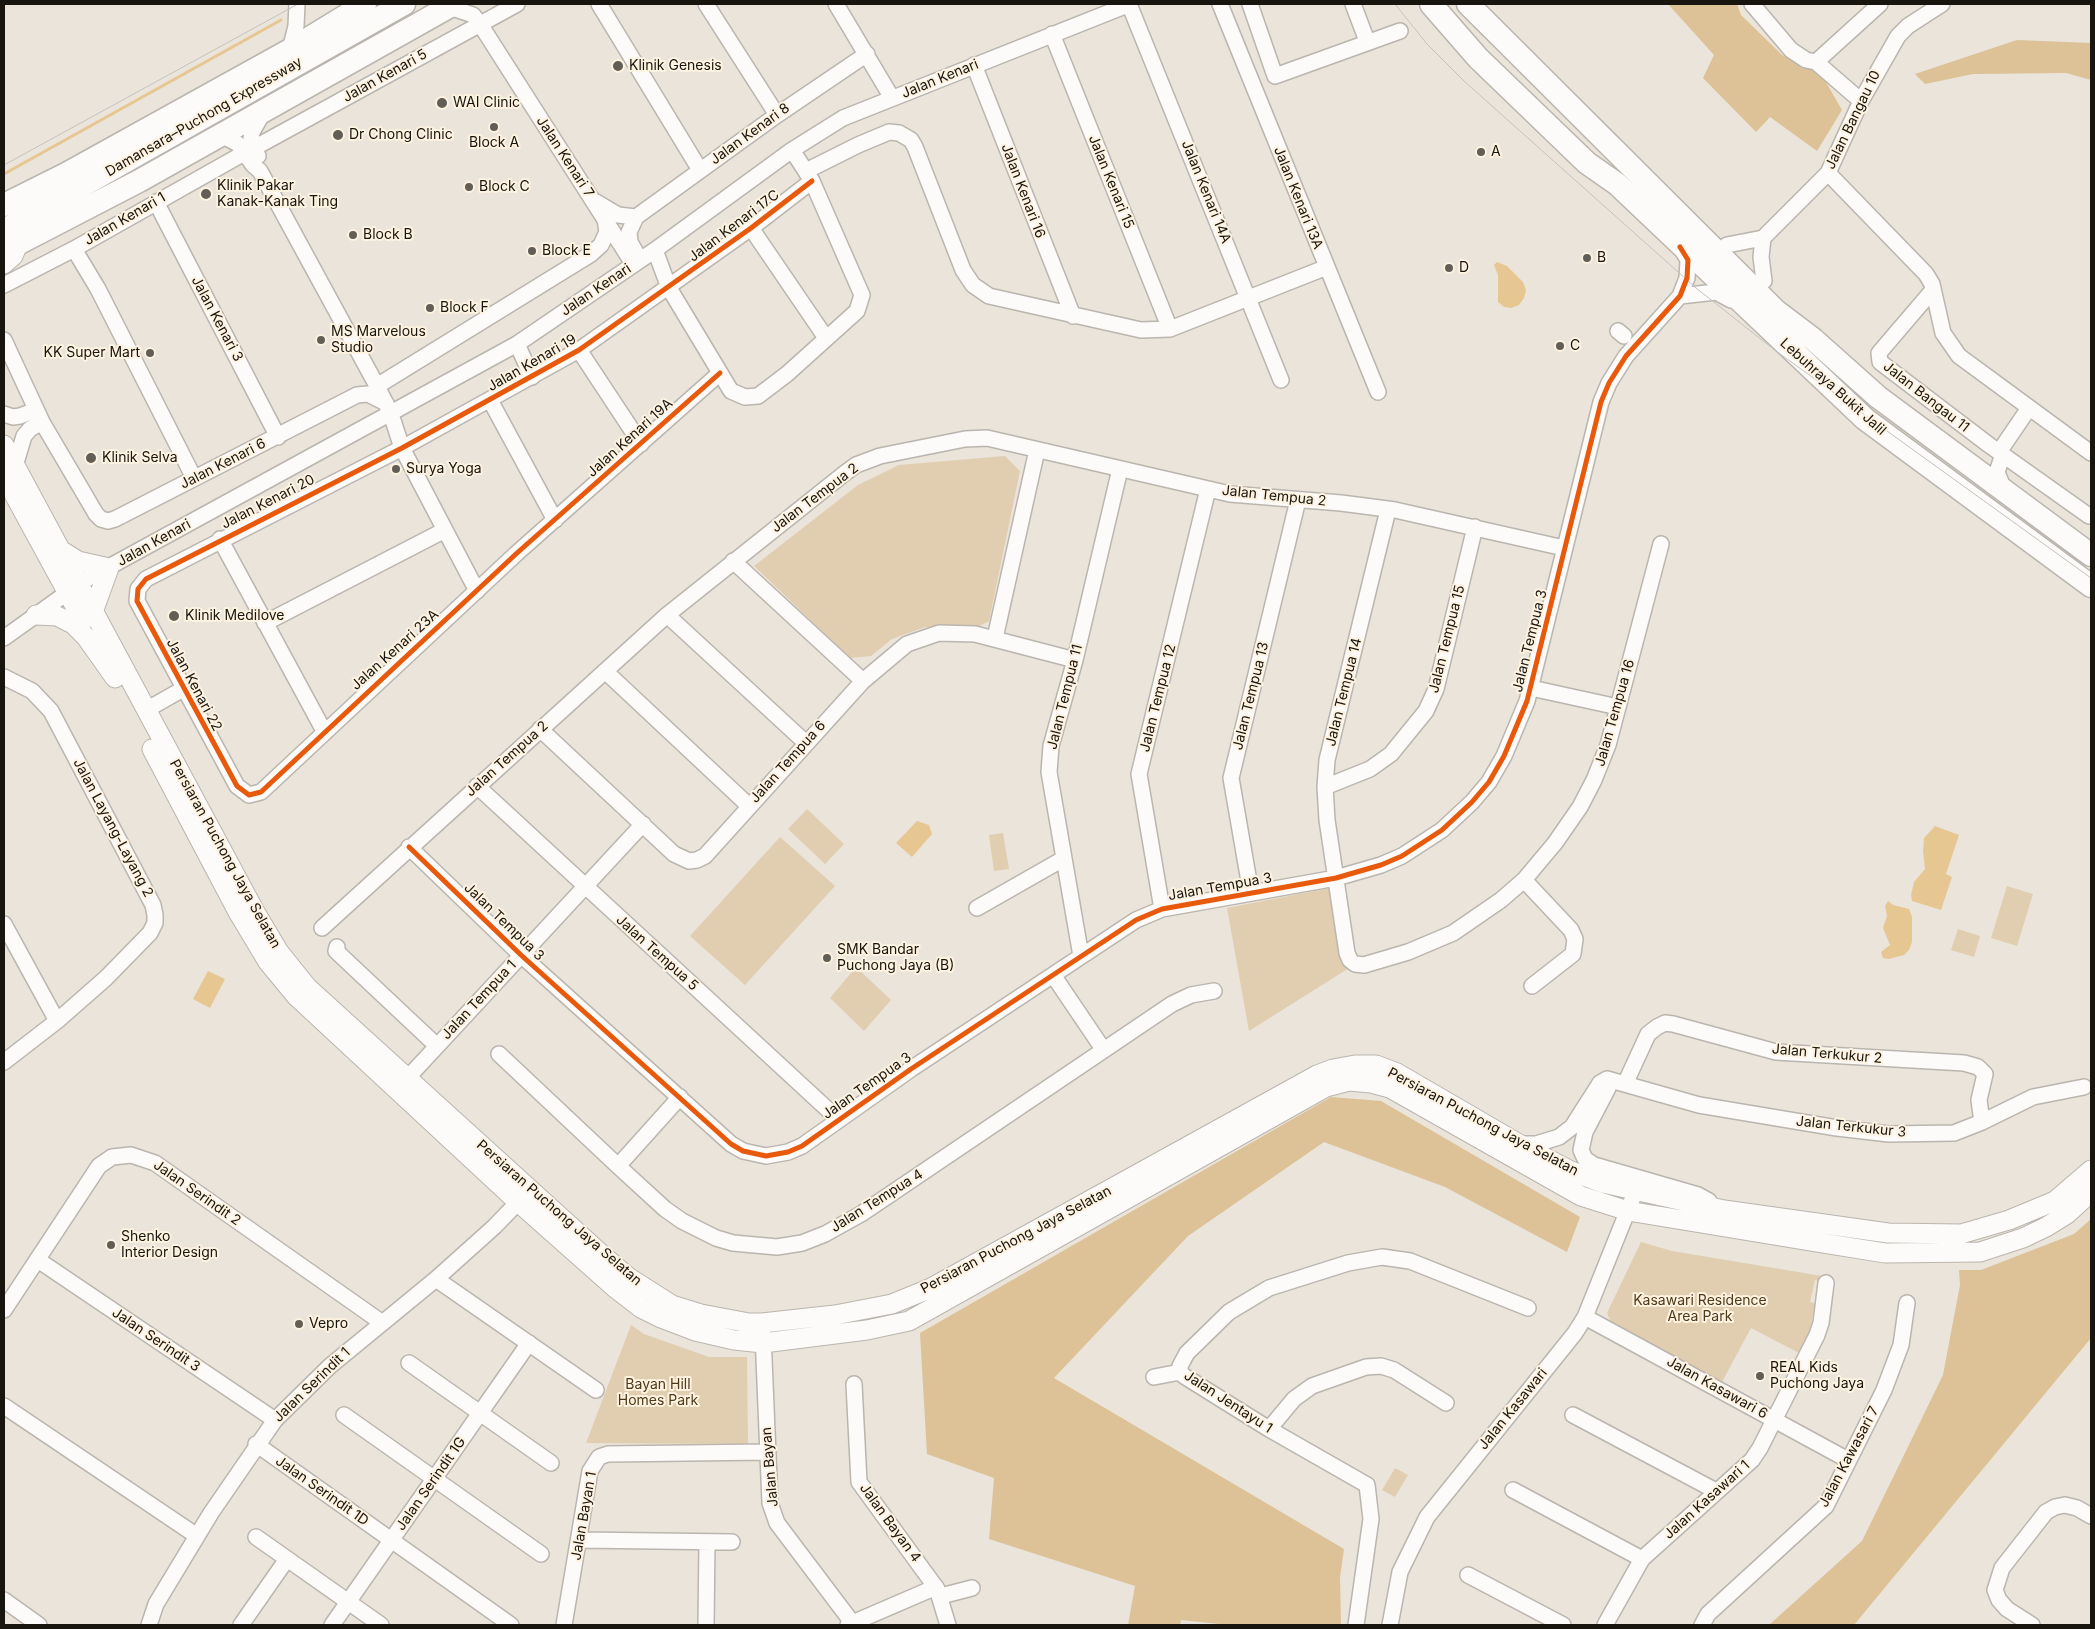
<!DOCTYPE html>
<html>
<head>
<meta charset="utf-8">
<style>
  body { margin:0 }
  #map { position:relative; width:2095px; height:1629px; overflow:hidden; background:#eae4da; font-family:Inter,sans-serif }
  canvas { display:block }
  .frame { position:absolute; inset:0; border:5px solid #18140e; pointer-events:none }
</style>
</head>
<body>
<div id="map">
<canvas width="2095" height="1629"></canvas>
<div class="frame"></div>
</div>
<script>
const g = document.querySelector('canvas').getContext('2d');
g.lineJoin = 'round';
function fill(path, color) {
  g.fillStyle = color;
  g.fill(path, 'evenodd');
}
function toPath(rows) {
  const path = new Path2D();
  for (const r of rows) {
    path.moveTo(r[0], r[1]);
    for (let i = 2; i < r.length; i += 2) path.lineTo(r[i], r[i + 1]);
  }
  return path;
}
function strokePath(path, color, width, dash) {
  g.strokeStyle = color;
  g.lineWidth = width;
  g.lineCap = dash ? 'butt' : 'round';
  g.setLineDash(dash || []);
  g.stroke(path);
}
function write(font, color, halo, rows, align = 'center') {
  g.font = font + ' Inter,sans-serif';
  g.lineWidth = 4;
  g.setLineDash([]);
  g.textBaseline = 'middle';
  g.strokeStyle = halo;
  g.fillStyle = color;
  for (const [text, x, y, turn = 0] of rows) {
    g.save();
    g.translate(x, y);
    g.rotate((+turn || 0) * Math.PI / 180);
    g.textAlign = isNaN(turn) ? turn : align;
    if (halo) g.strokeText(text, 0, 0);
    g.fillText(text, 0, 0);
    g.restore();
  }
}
const green = toPath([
  [1005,456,1020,471,989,621,974,629,925,627,892,639,871,656,850,658,754,566,858,485,899,465],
  [807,809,844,844,825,864,788,829],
  [1003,833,1009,869,994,871,989,835],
  [780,837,835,886,745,985,690,936],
  [2007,886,2033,894,2017,946,1991,938],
  [1330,888,1349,968,1249,1031,1227,908],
  [1958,929,1980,936,1974,957,1951,950],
  [856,967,891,1000,864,1031,830,998],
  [1641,1242,1672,1251,1834,1278,1833,1283,1815,1280,1810,1302,1815,1303,1810,1331,1799,1353,1751,1328,1722,1382,1611,1322,1607,1313],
  [631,1325,644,1334,709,1357,747,1357,748,1444,586,1443],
  [1395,1468,1408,1475,1395,1497,1382,1490]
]);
const forest = toPath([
  [1668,4,1737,4,1741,15,1782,55,1820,72,1842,110,1817,151,1770,117,1756,132,1703,78,1714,55],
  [2017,40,2091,43,2091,80,2066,73,1973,74,1925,84,1915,74],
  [1331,1097,1381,1101,1580,1217,1567,1252,1445,1187,1324,1142,1188,1236,1054,1378,1344,1549,1340,1577,1341,1625,1229,1625,1181,1620,1180,1625,1128,1625,1135,1586,989,1539,994,1478,927,1454,920,1333],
  [2091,1219,2091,1338,1854,1625,1769,1625,1862,1541,1943,1375,1960,1285,1959,1270,1981,1270,2074,1234]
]);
const water = toPath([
  [1497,262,1507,266,1523,282,1526,290,1524,298,1519,305,1511,308,1504,307,1498,302,1498,275,1494,265],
  [917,821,929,825,932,834,912,857,896,843],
  [1935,826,1959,835,1946,874,1952,877,1941,910,1912,901,1911,895,1914,882,1925,869,1923,851,1924,838],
  [1888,901,1893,905,1909,909,1912,917,1912,942,1909,950,1904,955,1889,959,1883,958,1881,952,1890,945,1883,928,1887,916,1885,906],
  [208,971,225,979,210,1008,193,999]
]);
const stream = toPath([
  [4,174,281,20]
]);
const minor = toPath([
  [599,4,700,170],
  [706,4,777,115],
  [836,4,892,98],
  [1129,4,1281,380],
  [1220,4,1378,392],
  [1250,4,1275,76,1400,31],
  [1353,4,1367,41],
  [1752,4,1791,50,1806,60,1816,62,1861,101],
  [449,7,473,15,480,24,630,259],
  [1052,34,1170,329],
  [290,50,296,26,297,4],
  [1816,62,1880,4],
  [974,65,1073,316],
  [215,138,225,137,238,144,253,165,260,171,377,386,391,414,402,448,477,591],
  [254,148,517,4],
  [258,156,251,139,252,132,263,113],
  [806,171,858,145,889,132,899,133,911,140,915,147,963,270,973,285,989,296,1141,330,1170,329,1327,267],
  [1828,173,1926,274,1932,284,1943,333,1959,356,2091,453],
  [156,202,278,437],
  [596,202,618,215,636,217],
  [751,228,826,338],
  [1763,238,1761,257,1764,281],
  [1727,245,1763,238,1828,173,1861,101,1898,36,1908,26,1942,4],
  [74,249,98,289,194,478],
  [655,250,669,288,731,391,745,397,758,396,787,374,857,311,862,295,812,181,792,150],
  [640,260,630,242,629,232,636,217,777,115,867,54],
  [4,285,74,249,246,152],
  [1932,291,1879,353,1880,362,1989,445,2089,516,2091,515],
  [1680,296,1716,292,1731,300],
  [1618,331,1624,336],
  [4,340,42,422,96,514,101,519,108,521,115,519,357,395,368,394,386,403],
  [517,344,532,377],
  [579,350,641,444],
  [720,373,517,553,261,792,249,795,237,786,137,601,138,589,146,579,402,448,579,350,751,228,812,181],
  [377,386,591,254,601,245,607,232,605,219],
  [490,400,555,520],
  [4,414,13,417,20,416,36,410],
  [1999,452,2029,408],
  [15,466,24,436,30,429,42,422],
  [2004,490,1997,472,2001,460,2006,457],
  [1388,510,1327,760,1325,787,1327,820,1347,953,1350,960,1355,964,1364,965,1408,952,1453,933,1501,900,1524,880,1555,843,1580,807,1594,780,1608,745,1661,544],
  [220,539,324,731],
  [733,561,863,681],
  [667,615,806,743],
  [265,623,445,530],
  [4,638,85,580,517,344,655,250,792,150,843,118,1130,4],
  [995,638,1037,450],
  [605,671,748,805],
  [4,677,32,691,51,711,153,905,155,915,155,923,150,933,106,978,57,1021,4,1062],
  [1531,688,1618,707],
  [146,710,183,689],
  [540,729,674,854,689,861,697,860,705,856,863,681,907,644,939,633,975,634,1075,660],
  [477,786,838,1119],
  [1325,787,1370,769,1391,754,1426,711,1436,689,1475,527],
  [409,847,521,955,731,1144,743,1151,766,1156,788,1152,802,1146,911,1069,1136,920,1162,909,1336,878,1381,865,1402,856,1442,830,1472,802,1489,782,1504,756,1527,701,1601,402,1609,383,1626,356,1680,296,1687,278,1688,260,1681,248],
  [1524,880,1571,930,1575,939,1573,954,1532,986],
  [1251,893,1231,778,1298,500],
  [977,908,1063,859],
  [1162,909,1139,774,1208,489],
  [4,924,57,1021],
  [322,928,667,615,845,473,856,465,880,456,965,439,987,438,1230,494,1341,503,1395,510,1564,548],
  [337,947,336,951,437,1046],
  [1081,956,1049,772,1051,746,1075,660,1120,469],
  [1053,975,1103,1049],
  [499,1054,618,1166,665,1209,682,1221,716,1238,733,1243,777,1247,802,1243,825,1234,861,1214,1172,1004,1191,995,1214,991],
  [1625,1084,1648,1034,1657,1027,1665,1023,1673,1024,1776,1052,1964,1063,1978,1067,1985,1074,1979,1100,1982,1122],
  [401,1085,643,824],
  [1608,1088,1585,1132,1581,1150,1585,1159,1594,1165,1698,1195,1709,1201],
  [1519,1144,1536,1144,1559,1137,1572,1127,1600,1083,1607,1079,1699,1105,1837,1128,1889,1134,1954,1133,1982,1122,2033,1097,2084,1087],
  [618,1166,680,1097],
  [38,1260,275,1420],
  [436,1279,596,1390],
  [4,1310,99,1166,112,1157,131,1155,155,1163,381,1322],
  [1585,1317,1848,1460],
  [763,1334,770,1503,777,1523,854,1625],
  [409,1363,551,1463],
  [1154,1377,1180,1372],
  [854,1384,859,1482,937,1589,948,1625],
  [4,1406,197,1536],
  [344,1415,541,1554],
  [1573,1415,1716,1491],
  [1269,1429,1294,1399,1312,1386,1366,1367,1381,1366,1394,1370,1446,1403],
  [256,1444,511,1625],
  [1513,1490,1642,1559],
  [256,1537,381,1625],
  [580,1540,732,1542],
  [1468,1575,1563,1625],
  [941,1596,972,1588],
  [4,1600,39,1625],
  [149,1625,156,1604,211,1513,275,1420,330,1366,436,1279,494,1227,525,1195],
  [241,1625,287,1559],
  [332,1625,529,1343],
  [564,1625,590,1471,599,1457,608,1454,767,1452],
  [706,1625,707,1542],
  [848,1625,936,1587],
  [1356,1625,1371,1519,1367,1485,1269,1429,1184,1376,1180,1372,1180,1366,1187,1353,1229,1312,1269,1288,1348,1263,1382,1257,1410,1261,1528,1308],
  [1390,1625,1400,1572,1427,1517,1575,1333,1585,1317,1636,1190],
  [1605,1625,1642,1559,1752,1460,1760,1448,1817,1335,1821,1323,1826,1283],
  [1702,1625,1708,1614,1826,1506,1884,1390,1901,1345,1907,1303],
  [2032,1625,2007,1609,1999,1600,1995,1590,2002,1568,2046,1512,2055,1507,2065,1505,2077,1508,2091,1516]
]);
const major = toPath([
  [4,264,13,256,18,244],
  [4,445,254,910,279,952,307,987,600,1253,628,1277,672,1305,701,1314,749,1323,762,1323,835,1315,892,1304,931,1288,1317,1075,1333,1069,1355,1065,1376,1065,1397,1073,1519,1144,1571,1171,1603,1183,1724,1210,1888,1233,1961,1234,2009,1220,2055,1201,2091,1170],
  [4,476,83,621],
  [62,551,78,561,109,568,93,612],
  [36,615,57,616,73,624,86,637,115,678],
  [152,749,238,912,268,962,296,996,518,1202,615,1288,641,1308,661,1318,695,1331,734,1340,763,1343,867,1330,909,1321,1326,1087,1349,1081,1371,1083,1390,1088,1581,1196,1628,1211,1816,1242,1885,1253,1980,1252,2023,1238,2046,1227,2067,1214,2091,1192]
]);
const highway = toPath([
  [1431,4,1478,58,1587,163,1617,184,1865,419,2091,586],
  [1468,4,1776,311,1813,339,1878,397,2091,555],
  [4,205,66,174,290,50,365,4],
  [4,230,404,4],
  [4,251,139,181,454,4]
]);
const tram = toPath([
  [1395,4,1427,44,1464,81,1696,288,1776,351,2091,578],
  [4,165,298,4]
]);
const cycleway = toPath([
  [720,373,517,553,261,792,249,795,237,786,137,601,138,589,146,579,402,448,579,350,751,228,812,181],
  [409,847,521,955,731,1144,743,1151,766,1156,788,1152,802,1146,911,1069,1136,920,1162,909,1336,878,1381,865,1402,856,1442,830,1472,802,1489,782,1504,756,1527,701,1601,402,1609,383,1626,356,1680,296,1687,278,1688,260,1680,247]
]);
const markers = [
  [618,66,6,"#625d55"],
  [442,103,6,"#625d55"],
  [494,127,5,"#625d55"],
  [338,135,6,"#625d55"],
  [1481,152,5,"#625d55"],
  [469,187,5,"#625d55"],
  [206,194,6,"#625d55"],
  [353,235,5,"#625d55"],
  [532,251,5,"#625d55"],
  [1587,258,5,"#625d55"],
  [1449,268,5,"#625d55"],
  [430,308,5,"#625d55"],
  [321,340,5,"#625d55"],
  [1560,346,5,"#625d55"],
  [150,353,5,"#625d55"],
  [91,458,6,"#625d55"],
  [396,469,5,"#625d55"],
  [174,616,6,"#625d55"],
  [827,958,5,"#625d55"],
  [111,1245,5,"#625d55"],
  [299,1324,5,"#625d55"],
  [1760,1376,5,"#625d55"]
];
const poiNames = [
  ["Klinik Genesis",629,66],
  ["WAI Clinic",453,103],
  ["Dr Chong Clinic",349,135],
  ["Block A",494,143,"center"],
  ["A",1491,152],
  ["Klinik Pakar",217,186],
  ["Kanak-Kanak Ting",217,202],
  ["Block C",479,187],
  ["Block B",363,235],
  ["Block E",542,251],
  ["B",1597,258],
  ["D",1459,268],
  ["Block F",440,308],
  ["MS Marvelous",331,332],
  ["Studio",331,348],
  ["C",1570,346],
  ["KK Super Mart",140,353,"right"],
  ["Klinik Selva",102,458],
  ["Surya Yoga",406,469],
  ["Klinik Medilove",185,616],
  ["SMK Bandar",837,950],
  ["Puchong Jaya (B)",837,966],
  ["Shenko",121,1237],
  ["Interior Design",121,1253],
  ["Vepro",309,1324],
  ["REAL Kids",1770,1368],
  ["Puchong Jaya",1770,1384]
];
const streetNames = [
  ["Jalan Kenari 5",385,76,-29],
  ["Jalan Kenari",940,79,-22],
  ["Damansara–Puchong Expressway",204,117,-30],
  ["Jalan Bangau 10",1853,120,-64],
  ["Jalan Kenari 8",750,134,-36],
  ["Jalan Kenari 7",565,157,57],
  ["Jalan Kenari 15",1111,182,68],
  ["Jalan Kenari 16",1023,191,69],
  ["Jalan Kenari 14A",1206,192,68],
  ["Jalan Kenari 13A",1298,198,68],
  ["Jalan Kenari 1",125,219,-30],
  ["Jalan Kenari 17C",734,226,-37],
  ["Jalan Kenari",596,290,-34],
  ["Jalan Kenari 3",217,319,62],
  ["Jalan Kenari 19",532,363,-30],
  ["Lebuhraya Bukit Jalil",1833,387,42],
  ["Jalan Bangau 11",1926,397,38],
  ["Jalan Kenari 19A",630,438,-42],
  ["Jalan Kenari 6",223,464,-27],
  ["Jalan Tempua 2",1274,496,6],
  ["Jalan Tempua 2",815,498,-37],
  ["Jalan Kenari 20",268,502,-27],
  ["Jalan Kenari",154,543,-29],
  ["Jalan Tempua 15",1447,639,-76],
  ["Jalan Tempua 3",1530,641,-76],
  ["Jalan Kenari 23A",395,650,-42],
  ["Jalan Kenari 22",194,685,62],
  ["Jalan Tempua 14",1344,692,-76],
  ["Jalan Tempua 13",1251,696,-76],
  ["Jalan Tempua 11",1065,697,-76],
  ["Jalan Tempua 12",1158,698,-76],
  ["Jalan Tempua 16",1615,713,-74],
  ["Jalan Tempua 2",507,759,-42],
  ["Jalan Tempua 6",788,762,-48],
  ["Jalan Layang-Layang 2",113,828,62],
  ["Persiaran Puchong Jaya Selatan",225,854,61],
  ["Jalan Tempua 3",1220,887,-10],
  ["Jalan Tempua 3",504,922,44],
  ["Jalan Tempua 5",657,953,42],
  ["Jalan Tempua 1",479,1000,-47],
  ["Jalan Terkukur 2",1827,1054,5],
  ["Jalan Tempua 3",867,1086,-35],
  ["Persiaran Puchong Jaya Selatan",1483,1122,28],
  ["Jalan Terkukur 3",1851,1127,6],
  ["Jalan Serindit 2",197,1193,35],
  ["Jalan Tempua 4",877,1201,-32],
  ["Persiaran Puchong Jaya Selatan",559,1213,41],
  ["Persiaran Puchong Jaya Selatan",1016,1240,-28],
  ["Jalan Serindit 3",156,1340,34],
  ["Jalan Serindit 1",312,1385,-44],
  ["Jalan Kasawari 6",1717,1388,29],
  ["Jalan Jentayu 1",1228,1402,33],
  ["Jalan Kasawari",1513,1409,-51],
  ["Jalan Kawasari 7",1849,1457,-62],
  ["Jalan Bayan",770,1467,-95],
  ["Jalan Serindit 1G",431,1484,-55],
  ["Jalan Serindit 1D",322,1491,35],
  ["Jalan Kasawari 1",1707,1500,-42],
  ["Jalan Bayan 1",584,1516,-80],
  ["Jalan Bayan 4",890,1523,54]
];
const parkNames = [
  ["Kasawari Residence",1700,1301],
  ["Area Park",1700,1317],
  ["Bayan Hill",658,1385],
  ["Homes Park",658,1401]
];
fill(green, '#e1ceb0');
fill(forest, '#dcc296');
fill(water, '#e7c791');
strokePath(stream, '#e7c791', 3);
strokePath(minor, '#bab5ae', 18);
strokePath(major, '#bab5ae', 21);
strokePath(highway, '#bab5ae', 25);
strokePath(minor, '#fcfbf9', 15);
strokePath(major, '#fcfbf9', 19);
strokePath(highway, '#fcfbf9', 22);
strokePath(tram, '#c4c2bf', 1);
strokePath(cycleway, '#e8590c', 5);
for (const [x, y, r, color] of markers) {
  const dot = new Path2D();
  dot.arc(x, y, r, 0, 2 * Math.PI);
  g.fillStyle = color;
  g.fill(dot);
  strokePath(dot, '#fef2e0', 2);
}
write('14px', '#18140e', '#fef2e0', poiNames, 'left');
write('14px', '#18140e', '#fef2e0', streetNames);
write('14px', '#4c3a1a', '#fef2e0', parkNames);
</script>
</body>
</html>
